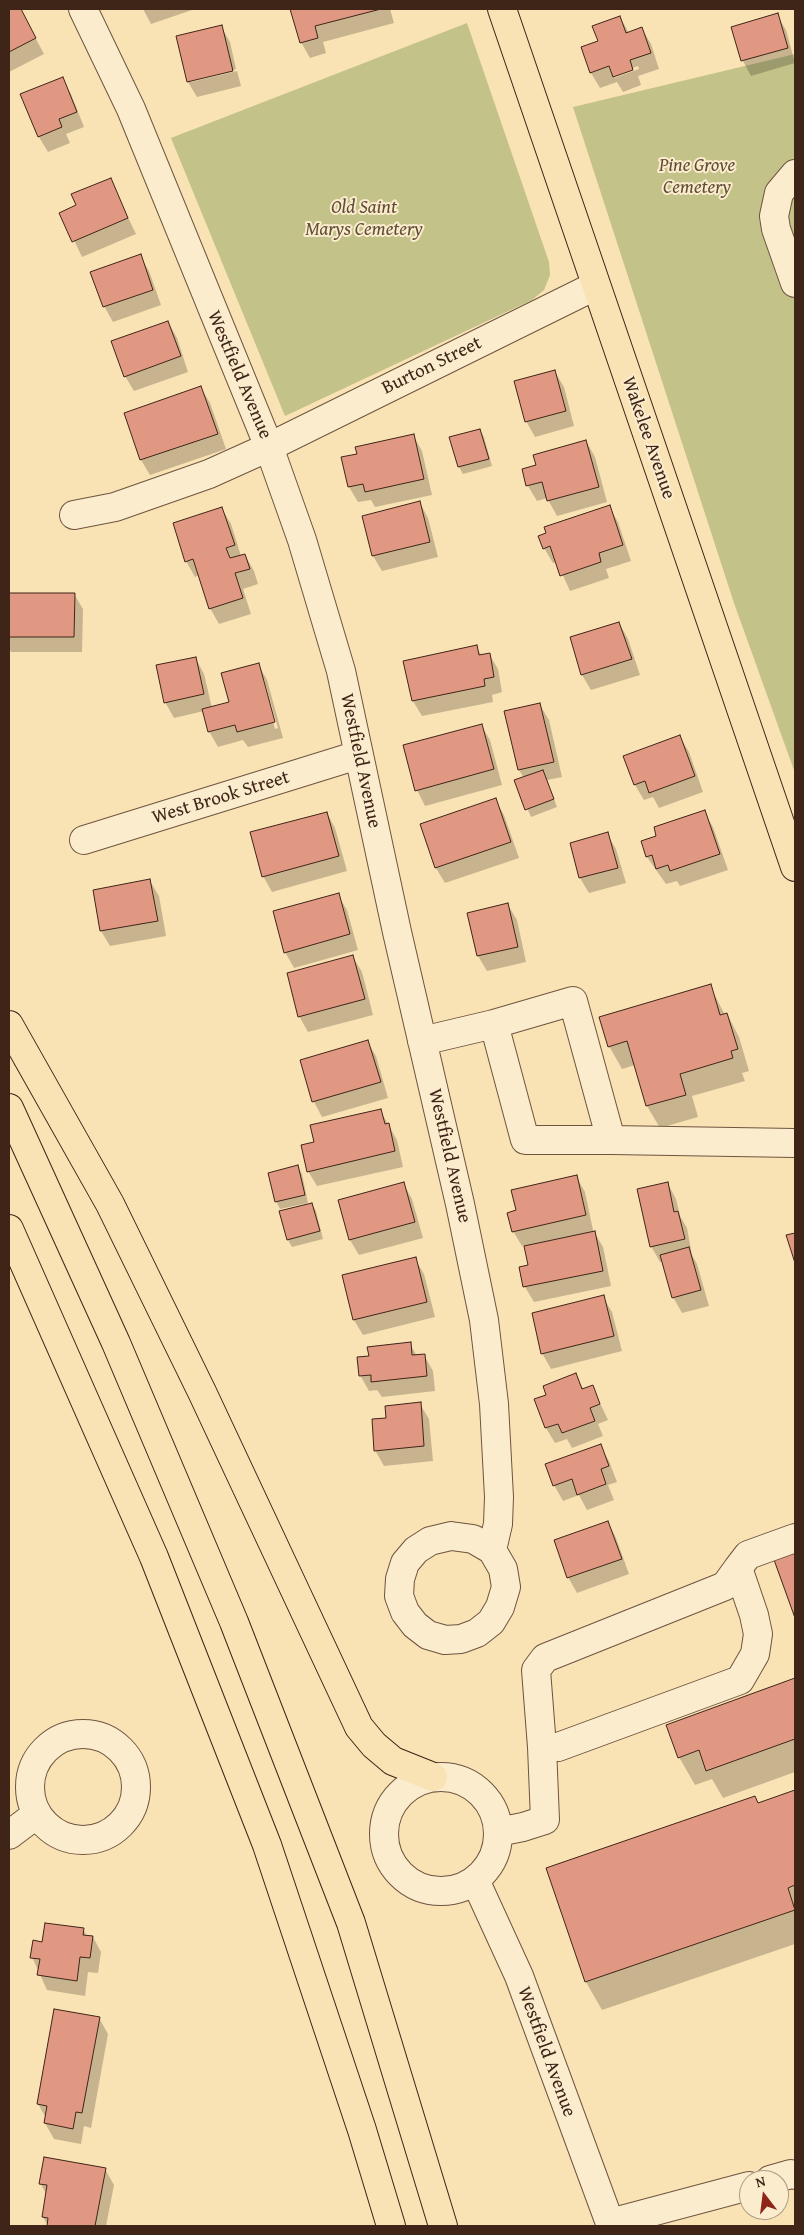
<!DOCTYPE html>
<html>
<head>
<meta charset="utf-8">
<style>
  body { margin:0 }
  #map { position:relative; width:804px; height:2235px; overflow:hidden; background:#f9e2b3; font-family:"Gentium Book Plus",serif }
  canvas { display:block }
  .frame { position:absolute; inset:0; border:10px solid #3f2418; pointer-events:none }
  .north { position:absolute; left:739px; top:2170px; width:50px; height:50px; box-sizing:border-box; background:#fbecce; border:1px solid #b09c85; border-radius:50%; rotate:345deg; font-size:14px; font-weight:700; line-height:20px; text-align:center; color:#3f2418 }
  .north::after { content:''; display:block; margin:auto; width:18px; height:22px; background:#8f2418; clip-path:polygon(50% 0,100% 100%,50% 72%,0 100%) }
</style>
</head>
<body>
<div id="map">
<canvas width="804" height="2235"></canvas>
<div class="frame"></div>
<div class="north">N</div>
</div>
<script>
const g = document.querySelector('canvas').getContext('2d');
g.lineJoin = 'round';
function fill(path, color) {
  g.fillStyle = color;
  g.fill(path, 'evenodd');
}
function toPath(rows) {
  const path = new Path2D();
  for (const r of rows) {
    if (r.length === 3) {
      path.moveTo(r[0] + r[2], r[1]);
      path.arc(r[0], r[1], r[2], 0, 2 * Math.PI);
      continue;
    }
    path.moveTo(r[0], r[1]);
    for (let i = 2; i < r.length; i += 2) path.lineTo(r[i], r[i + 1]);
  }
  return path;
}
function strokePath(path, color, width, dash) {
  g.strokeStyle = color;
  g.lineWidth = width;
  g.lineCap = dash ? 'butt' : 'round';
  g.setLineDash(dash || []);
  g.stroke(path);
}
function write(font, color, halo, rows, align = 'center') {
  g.font = font + ' "Gentium Book Plus",serif';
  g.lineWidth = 4;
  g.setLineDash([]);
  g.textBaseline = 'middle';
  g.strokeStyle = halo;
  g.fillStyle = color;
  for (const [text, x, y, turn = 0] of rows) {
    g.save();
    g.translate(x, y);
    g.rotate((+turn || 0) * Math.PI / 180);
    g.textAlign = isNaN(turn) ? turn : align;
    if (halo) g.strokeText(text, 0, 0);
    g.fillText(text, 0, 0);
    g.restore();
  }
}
const green = toPath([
  [467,23,549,262,550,275,544,290,532,300,285,416,171,138],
  [795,54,795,773,734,603,573,107]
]);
const shadow = toPath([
  [9,9,20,9,44,54,9,72],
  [143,9,195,9,151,24],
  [292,9,390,9,394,23,323,42,326,53,310,58,301,42],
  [777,15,786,30,795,63,751,76,743,61,733,28],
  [620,17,629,33,642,29,651,44,659,69,638,76,641,85,623,92,617,82,600,88,591,73,582,48,600,42],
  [638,66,639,69,614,78,614,75],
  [221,26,230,42,236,69,191,80,191,82,237,71,241,86,197,97,188,82],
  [62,79,71,94,84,127,66,134,70,143,48,152,39,137],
  [110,180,136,234,82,257,61,213,78,206],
  [140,256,149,271,161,305,113,322,104,306],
  [168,322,177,338,188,372,134,391,125,376],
  [555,372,564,387,574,426,535,437,526,421],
  [201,388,210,403,226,449,150,475,141,460,126,414],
  [480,430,484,437,492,466,463,474,459,467],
  [413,435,422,451,432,495,375,507,371,500,358,502,349,487,343,458],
  [586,441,595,457,607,502,557,516,547,498,537,501,528,486,523,470,538,466],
  [420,503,428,518,438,557,382,571,373,556,363,517],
  [609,507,618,522,631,561,606,569,609,578,570,591,557,562,553,563,544,548],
  [222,509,231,524,241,556,245,555,254,571,258,584,243,589,251,614,219,624,210,608,199,575,195,577,186,561],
  [9,594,74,594,83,609,82,652,11,652,9,648],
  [619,623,628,639,640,675,591,690,582,675,571,638],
  [476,647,482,656,489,654,498,669,502,692,492,695,493,702,422,716,413,701,405,662],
  [196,659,204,674,212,708,231,702,258,664,267,680,283,738,248,747,243,740,218,747,209,731,204,711,174,718,165,702],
  [262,679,264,679,278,728,275,729],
  [540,705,549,720,562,777,547,780,557,807,531,817,516,781,524,778,519,770],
  [481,725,490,740,502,785,425,806,417,790],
  [680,737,689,752,703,792,659,808,653,797,644,800,635,785,625,757],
  [495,799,504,815,519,858,445,883,436,868,422,825],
  [704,812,713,827,728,870,680,886,677,881,666,884,647,857,642,842,658,836],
  [327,813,335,828,347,871,272,892,263,876],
  [607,834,616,849,626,883,589,893,580,878],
  [150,881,159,896,166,936,110,946,101,931,94,891],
  [338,895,347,910,358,950,294,968,285,952],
  [508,905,517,920,526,962,487,971,478,956,468,914],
  [353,957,362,972,373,1015,308,1032,299,1016],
  [710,986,725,1015,727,1014,739,1037,749,1071,742,1073,745,1081,692,1096,698,1117,660,1128,647,1106,635,1065,622,1069,609,1046],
  [367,1041,376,1056,388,1098,322,1117,314,1102,301,1061],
  [380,1110,397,1140,403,1167,317,1186,308,1171,315,1143],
  [298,1167,302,1174,308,1203,280,1209,276,1201],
  [576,1176,585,1192,593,1230,603,1247,611,1286,534,1302,525,1287,521,1268,529,1266,525,1246,522,1246,513,1231],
  [403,1183,412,1199,423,1238,359,1255,350,1240,339,1201],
  [668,1184,676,1199,680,1216,687,1228,692,1255,697,1264,709,1306,682,1313,673,1297,663,1261,660,1262,651,1246],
  [312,1204,316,1211,323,1239,292,1247,288,1240],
  [415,1259,424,1274,435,1317,363,1335,354,1320],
  [603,1297,612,1312,622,1351,551,1369,542,1353],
  [410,1344,417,1356,424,1355,433,1371,435,1391,382,1397,377,1390,369,1391,360,1375,370,1357],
  [575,1374,584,1390,592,1386,608,1420,598,1424,603,1436,572,1448,567,1439,555,1443,546,1428,535,1400,547,1395],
  [420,1404,429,1419,433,1461,384,1466,375,1450,387,1419],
  [600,1446,609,1461,617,1482,608,1485,614,1500,587,1510,579,1495,563,1501,554,1485],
  [608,1522,616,1538,629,1574,577,1593,568,1577],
  [795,1550,795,1615,774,1558],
  [795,1679,795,1772,723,1798,712,1779,695,1785,679,1757,667,1725],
  [795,1792,795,1944,602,2010,586,1982,547,1869],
  [83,1929,87,1936,93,1937,101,1952,98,1973,88,1972,85,1996,47,1990,32,1957,43,1943],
  [99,2018,108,2034,91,2128,84,2126,81,2144,54,2139,45,2123,46,2118,38,2104],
  [105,2169,114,2185,106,2226,48,2226,43,2217,47,2195,40,2183]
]);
const building = toPath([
  [9,9,21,9,36,38,9,52,9,9],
  [290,9,381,9,315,26,318,38,300,43,290,9],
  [778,13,788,48,741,61,731,27,778,13],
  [620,16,626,33,642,27,651,53,630,60,633,70,613,77,609,66,590,73,581,47,598,41,592,26,620,16],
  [222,25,233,71,187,82,176,36,222,25],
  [63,77,77,112,59,119,62,127,38,137,20,94,63,77],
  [111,178,128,218,72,242,59,213,76,205,71,194,111,178],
  [141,254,153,290,103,307,90,272,141,254],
  [168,321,181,356,124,377,111,341,168,321],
  [555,370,566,411,525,422,514,381,555,370],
  [201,386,218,434,140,460,124,413,201,386],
  [480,429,489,459,458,467,449,437,480,429],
  [414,434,424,479,365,492,363,484,348,487,341,457,357,454,355,447,414,434],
  [586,440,599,487,547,501,542,482,526,486,522,469,536,465,533,455,586,440],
  [420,501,430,542,372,556,362,516,420,501],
  [610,505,623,545,599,553,601,562,560,576,550,546,543,549,538,536,546,533,544,527,610,505],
  [222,507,235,545,226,548,230,558,245,554,250,569,235,573,243,598,209,609,193,559,185,562,173,523,222,507],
  [9,593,75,593,74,637,9,637,9,593],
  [619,622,632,659,581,675,570,637,619,622],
  [477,645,479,655,490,653,494,677,484,679,485,686,412,701,403,661,477,645],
  [196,657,204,694,164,703,156,665,196,657],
  [259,663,275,722,237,732,235,725,208,732,202,709,229,702,221,673,259,663],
  [540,703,554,762,518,770,504,711,540,703],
  [482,724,494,769,415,791,403,745,482,724],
  [680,735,695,776,649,793,645,781,634,785,623,756,680,735],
  [543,770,554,799,525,810,514,780,543,770],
  [496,798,511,842,435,868,420,824,496,798],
  [705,810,720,854,670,871,668,865,656,869,652,855,646,857,641,841,656,836,654,827,705,810],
  [327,812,339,856,262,877,250,832,327,812],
  [608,832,618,868,579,878,570,843,608,832],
  [150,879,158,921,100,931,93,890,150,879],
  [339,893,350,934,284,953,273,911,339,893],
  [508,903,518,947,477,956,467,913,508,903],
  [353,955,365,999,298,1017,287,973,353,955],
  [711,984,720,1015,727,1013,738,1049,731,1051,733,1058,680,1074,686,1095,646,1106,627,1041,608,1047,599,1017,711,984],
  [368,1040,381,1082,312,1102,300,1060,368,1040],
  [381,1109,385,1124,389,1123,395,1151,307,1172,301,1145,314,1142,310,1125,381,1109],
  [298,1165,305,1195,275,1202,268,1173,298,1165],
  [577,1175,586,1215,512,1232,507,1213,516,1210,511,1190,577,1175],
  [404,1182,415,1222,349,1240,338,1200,404,1182],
  [668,1182,674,1212,678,1211,685,1239,650,1247,637,1189,668,1182],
  [312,1203,320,1231,287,1240,279,1211,312,1203],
  [595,1231,603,1271,523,1287,519,1267,528,1265,524,1246,595,1231],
  [795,1233,795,1263,786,1235,795,1233],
  [689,1247,701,1290,672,1298,660,1255,689,1247],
  [416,1257,427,1302,353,1320,342,1275,416,1257],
  [604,1295,614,1336,541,1354,532,1313,604,1295],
  [411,1342,412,1355,425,1354,427,1376,371,1382,371,1375,359,1376,357,1357,369,1356,367,1347,411,1342],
  [576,1373,582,1389,593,1385,600,1404,590,1408,595,1421,562,1433,558,1424,545,1428,534,1399,546,1395,543,1386,576,1373],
  [421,1402,424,1446,374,1451,372,1419,386,1418,385,1406,421,1402],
  [601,1444,609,1466,601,1469,606,1484,577,1495,572,1479,553,1486,545,1464,601,1444],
  [608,1521,622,1559,567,1578,554,1540,608,1521],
  [795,1549,795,1618,773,1557,795,1549],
  [795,1678,795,1739,706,1771,699,1750,678,1758,666,1725,795,1678],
  [795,1790,795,1885,788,1888,795,1910,585,1982,546,1868,755,1796,758,1803,795,1790],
  [45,1923,84,1928,83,1935,93,1936,90,1958,80,1957,77,1981,37,1975,40,1959,30,1958,33,1940,42,1942,45,1923],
  [54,2009,100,2017,82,2113,76,2112,73,2129,44,2123,47,2106,37,2104,54,2009],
  [44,2157,106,2168,95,2226,47,2226,48,2218,42,2217,47,2185,39,2184,44,2157]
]);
const minor = toPath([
  [83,9,131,109,269,447,302,540,341,671,397,932,460,1204,484,1320,494,1404,499,1497,498,1524,492,1550],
  [795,174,779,193,774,216,776,229,795,283],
  [74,515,115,507,209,474,269,447,595,286],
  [84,840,358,755],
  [422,1041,494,1024],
  [611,1140,573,1001,494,1024,525,1140,611,1140,795,1143],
  [451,1536,473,1539,492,1550,503,1569,506,1587,500,1607,491,1622,477,1633,461,1639,445,1640,428,1635,415,1625,405,1612,399,1596,400,1579,405,1563,416,1550,430,1541,451,1536],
  [738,1568,754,1615,758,1634,755,1654,740,1680,558,1747,542,1747,536,1670,545,1658,725,1586,738,1568,748,1555,795,1538],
  [83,1787,53],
  [441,1834,57],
  [498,1832,523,1827,545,1820,542,1747],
  [9,1835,37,1814],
  [475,1880,519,1976,611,2226],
  [770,2180,791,2174,795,2175],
  [610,2223,749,2186]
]);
const major = toPath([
  [502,9,795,867]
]);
const highway = toPath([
  [9,1025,110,1204,202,1392,359,1727,374,1745,393,1761,433,1777],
  [9,1108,116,1343,234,1622,351,1923,443,2226],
  [9,1229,154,1557,267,1845,362,2130,391,2226]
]);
const parkNames = [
  ["Pine Grove",697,166],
  ["Cemetery",697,188],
  ["Old Saint",364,208],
  ["Marys Cemetery",364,230]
];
const streetNames = [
  ["Burton Street",432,366,-26],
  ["Westfield Avenue",239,375,67],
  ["Wakelee Avenue",648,438,71],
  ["Westfield Avenue",360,761,78],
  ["West Brook Street",221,798,-17],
  ["Westfield Avenue",449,1156,77],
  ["Westfield Avenue",546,2052,70]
];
fill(green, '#c3c289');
fill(shadow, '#0003');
fill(building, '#e19883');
strokePath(building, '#3f2418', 1);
strokePath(minor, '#6e543f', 30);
strokePath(major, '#3f2418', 30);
strokePath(highway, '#3f2418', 30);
strokePath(minor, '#fbecce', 28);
strokePath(major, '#f9e2b3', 28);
strokePath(highway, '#f9e2b3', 28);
write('italic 19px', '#604c34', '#fbecce', parkNames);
write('19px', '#3f2418', '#fbecce', streetNames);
</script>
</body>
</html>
